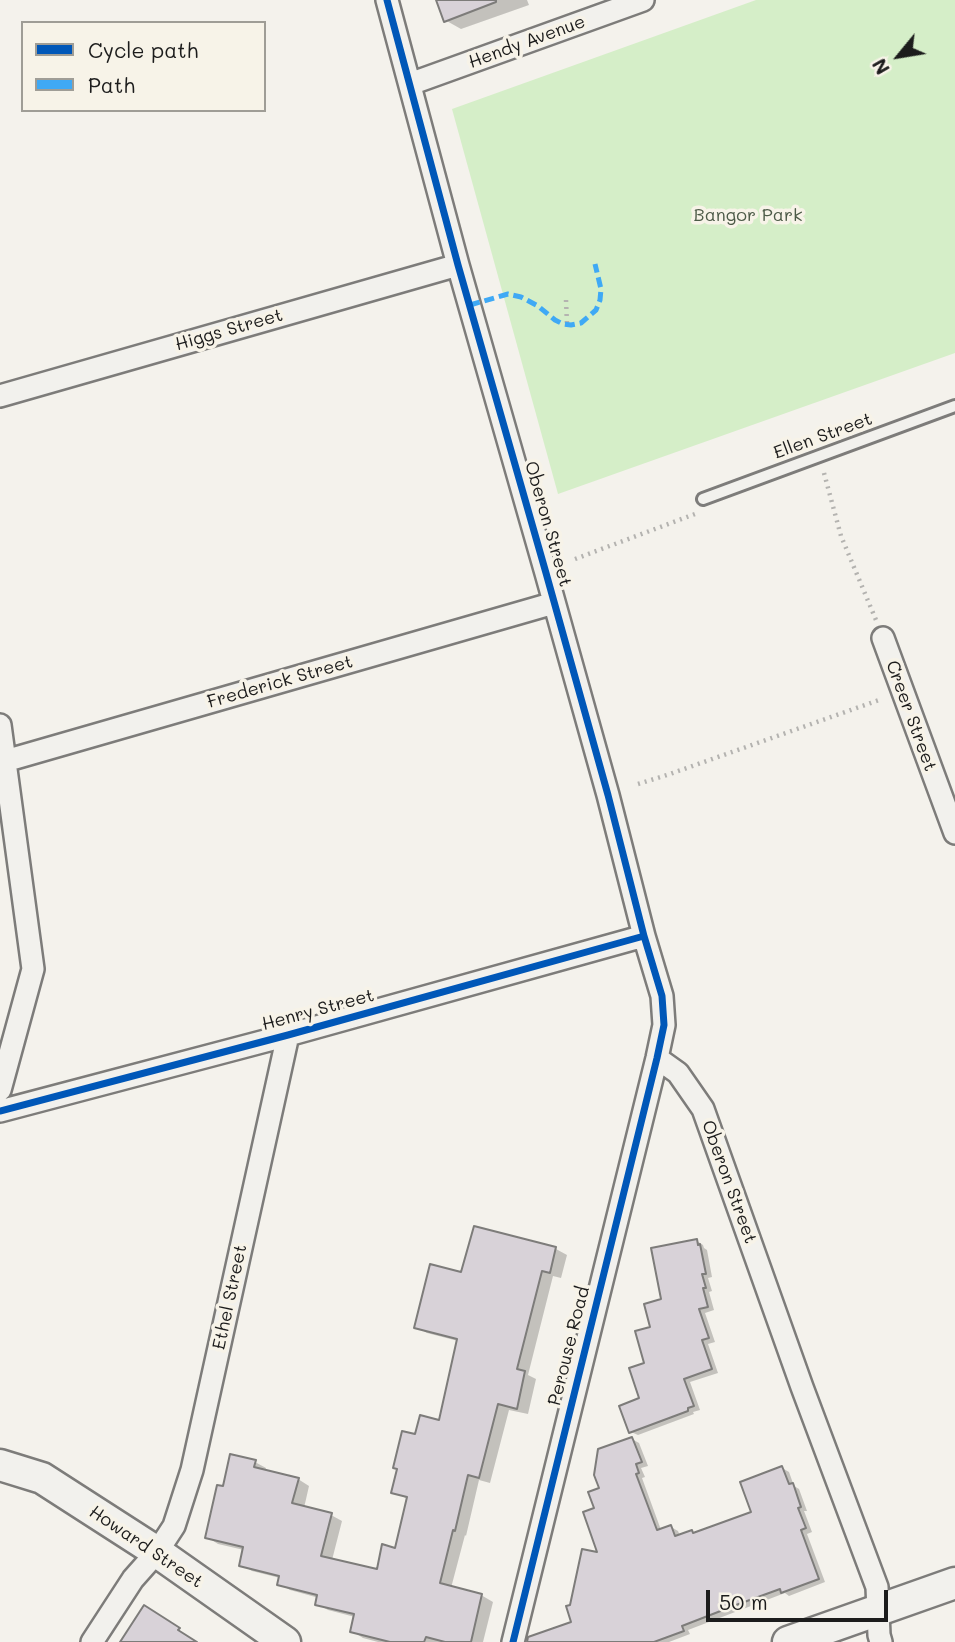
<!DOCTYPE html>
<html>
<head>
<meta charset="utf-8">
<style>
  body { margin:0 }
  #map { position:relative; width:955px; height:1642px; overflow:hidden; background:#f4f2ec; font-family:Mali,sans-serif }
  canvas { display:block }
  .legend { position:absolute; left:21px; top:21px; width:245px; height:91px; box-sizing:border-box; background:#f7f3e8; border:2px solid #9f9d96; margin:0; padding:9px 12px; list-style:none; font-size:21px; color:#1c1c1c }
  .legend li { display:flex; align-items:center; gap:14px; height:35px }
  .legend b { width:35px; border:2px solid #9f9d96 }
  .north { position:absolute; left:864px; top:21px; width:70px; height:70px; -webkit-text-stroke:5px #f7f3e8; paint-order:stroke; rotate:240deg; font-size:19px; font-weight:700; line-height:28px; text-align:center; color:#1c1c1c }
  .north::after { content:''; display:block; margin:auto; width:24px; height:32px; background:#1c1c1c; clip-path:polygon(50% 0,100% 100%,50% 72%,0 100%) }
  .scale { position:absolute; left:706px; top:1590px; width:182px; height:32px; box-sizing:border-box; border:4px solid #1c1c1c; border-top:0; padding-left:9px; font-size:21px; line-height:24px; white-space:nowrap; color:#1c1c1c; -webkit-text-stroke:5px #f7f3e8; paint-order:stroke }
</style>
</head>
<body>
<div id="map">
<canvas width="955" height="1642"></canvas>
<ul class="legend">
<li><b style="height:9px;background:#0057b8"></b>Cycle path</li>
<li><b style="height:9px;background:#3fa9f5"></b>Path</li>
</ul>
<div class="north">N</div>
<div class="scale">50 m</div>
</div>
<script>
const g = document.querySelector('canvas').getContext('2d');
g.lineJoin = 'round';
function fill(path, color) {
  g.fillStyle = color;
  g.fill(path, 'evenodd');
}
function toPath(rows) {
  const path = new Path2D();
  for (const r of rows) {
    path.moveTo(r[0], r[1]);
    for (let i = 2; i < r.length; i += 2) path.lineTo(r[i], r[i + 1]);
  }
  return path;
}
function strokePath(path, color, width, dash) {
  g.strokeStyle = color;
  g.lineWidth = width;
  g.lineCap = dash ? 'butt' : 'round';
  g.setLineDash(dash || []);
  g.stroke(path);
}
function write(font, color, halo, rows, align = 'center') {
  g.font = font + ' Mali,sans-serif';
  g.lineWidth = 7;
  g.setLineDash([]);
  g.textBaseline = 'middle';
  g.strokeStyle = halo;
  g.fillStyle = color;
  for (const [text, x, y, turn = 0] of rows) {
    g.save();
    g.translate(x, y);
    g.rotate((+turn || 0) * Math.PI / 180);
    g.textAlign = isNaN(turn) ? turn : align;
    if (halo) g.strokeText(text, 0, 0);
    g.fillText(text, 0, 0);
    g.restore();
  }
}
const green = toPath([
  [756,0,955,0,955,353,558,494,452,109]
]);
const shadow = toPath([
  [438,0,527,0,529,5,461,29,445,20],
  [697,1241,703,1245,704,1248,707,1250,712,1277,708,1278,712,1291,709,1292,714,1310,705,1313,715,1342,708,1344,718,1373,690,1382,700,1410,693,1412,694,1414,638,1435,631,1432,641,1400,653,1328,663,1300],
  [556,1249,567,1255,561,1278,553,1276,528,1375,536,1379,528,1414,509,1410,490,1483,479,1480,466,1536,465,1535,451,1588,481,1595,493,1602,483,1642,378,1642,363,1638,352,1631,355,1617,328,1610,317,1604,319,1598,290,1590,279,1584,280,1578,252,1571,241,1565,244,1550,218,1544,207,1537,224,1488,255,1462,266,1468,265,1472,298,1479,309,1486,304,1508,331,1515,342,1521,332,1560,378,1571,396,1550,408,1499,393,1492,416,1437,440,1422,458,1341,427,1333,416,1327,463,1274],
  [632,1439,639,1443,648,1466,641,1468,645,1477,642,1478,661,1530,671,1527,678,1531,680,1536,691,1532,696,1534,754,1513,782,1468,789,1472,794,1486,799,1489,807,1511,804,1511,812,1532,807,1534,825,1582,789,1596,785,1593,688,1630,690,1634,669,1642,555,1642,573,1623,572,1606,600,1555,596,1509,601,1489]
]);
const building = toPath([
  [436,0,496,0,496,2,444,22,436,0],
  [474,1226,556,1247,550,1273,542,1271,517,1369,525,1371,517,1409,498,1404,479,1478,468,1475,455,1531,453,1530,440,1583,482,1594,471,1642,445,1642,426,1637,424,1642,390,1642,350,1632,354,1614,315,1605,317,1595,277,1585,279,1576,239,1566,243,1547,205,1538,217,1485,223,1486,230,1454,256,1460,254,1467,299,1478,292,1503,332,1513,321,1556,377,1569,382,1544,395,1548,407,1497,391,1493,397,1469,393,1468,402,1431,415,1434,420,1415,439,1420,457,1339,414,1328,430,1264,461,1272,474,1226],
  [697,1239,698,1245,700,1244,706,1274,702,1274,706,1288,703,1288,708,1307,699,1309,709,1338,702,1340,712,1369,684,1379,694,1406,688,1408,688,1411,629,1433,619,1406,639,1398,629,1368,644,1363,635,1331,650,1327,644,1304,661,1299,651,1248,697,1239],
  [632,1437,642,1462,636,1464,639,1473,636,1474,657,1530,671,1525,675,1536,692,1530,693,1533,751,1512,740,1482,782,1466,789,1484,793,1483,801,1507,798,1508,806,1528,801,1530,819,1579,781,1593,780,1589,736,1605,682,1626,684,1631,654,1642,527,1642,528,1637,571,1622,566,1606,570,1605,582,1549,597,1552,583,1512,594,1508,588,1492,599,1488,594,1475,598,1449,632,1437],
  [144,1605,180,1628,178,1630,197,1642,120,1642,144,1605]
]);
const path = toPath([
  [566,300,567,324],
  [824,473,841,536,876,620],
  [575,559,695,514],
  [638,784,667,775,882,699]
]);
const lane = toPath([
  [703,499,955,406]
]);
const street = toPath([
  [387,0,458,265,546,573,608,795,644,936,662,996,664,1025,657,1058,513,1642],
  [410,84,643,0],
  [0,396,458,265],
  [883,638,955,833],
  [0,725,33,969,0,1090],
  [5,761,554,603],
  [657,1058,678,1073,703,1109,802,1387,877,1587,879,1635,881,1642],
  [0,1111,288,1035,644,936],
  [92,1642,133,1579,157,1552,174,1526,192,1470,288,1035]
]);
const secondary = toPath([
  [0,1465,42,1478,157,1552,285,1642],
  [788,1642,955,1583]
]);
const quiet = toPath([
  [470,305,508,294,521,297,538,306,555,320,563,324,571,325,581,323,596,310,600,300,601,289,595,264]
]);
const cycleway = toPath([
  [387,0,458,265,546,573,608,795,644,936,662,996,664,1025,657,1058,513,1642],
  [0,1111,288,1035,644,936]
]);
const streetNames = [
  ["Hendy Avenue",527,42,-20],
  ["Higgs Street",229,330,-16],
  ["Ellen Street",823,436,-20],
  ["Oberon Street",548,524,74],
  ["Frederick Street",280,682,-16],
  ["Creer Street",911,716,70],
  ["Henry Street",318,1010,-15],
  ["Oberon Street",729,1182,70],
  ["Ethel Street",230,1297,-78],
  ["Perouse Road",569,1346,-76],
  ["Howard Street",146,1547,34]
];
const parkNames = [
  ["Bangor Park",748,215]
];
fill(green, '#d5eec8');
fill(shadow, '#0003');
fill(building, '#d8d2d8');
strokePath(building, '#7d7c7a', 2);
strokePath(lane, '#7d7c7a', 16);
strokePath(street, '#7d7c7a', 26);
strokePath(secondary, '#7d7c7a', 35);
strokePath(path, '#b4b3b0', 4.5, [2, 5]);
strokePath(lane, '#f2f1ed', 10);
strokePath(street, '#f2f1ed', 21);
strokePath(secondary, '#f2f1ed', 30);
strokePath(quiet, '#3fa9f5', 5, [10, 5]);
strokePath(cycleway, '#0057b8', 7);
write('18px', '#1c1c1c', '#f7f3e8', streetNames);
write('18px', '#4c5a47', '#f7f3e8', parkNames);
</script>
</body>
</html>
